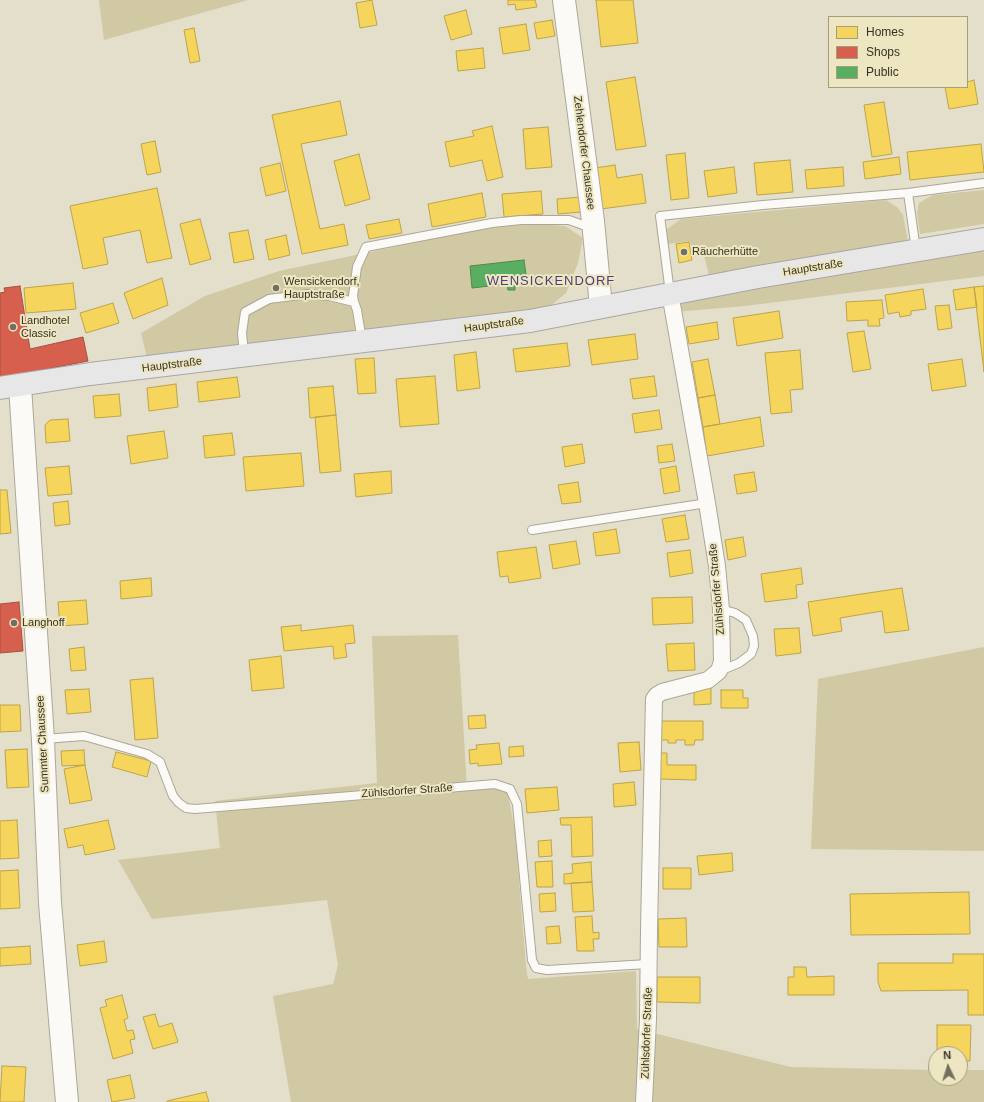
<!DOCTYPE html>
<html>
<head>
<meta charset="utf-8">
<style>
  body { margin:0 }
  #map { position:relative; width:984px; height:1102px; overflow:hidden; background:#e3dfcb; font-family:Helvetica,sans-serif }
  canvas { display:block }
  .legend { position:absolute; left:828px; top:16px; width:140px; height:72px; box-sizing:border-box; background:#ede6c1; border:1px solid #a39e82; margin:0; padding:5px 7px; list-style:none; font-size:12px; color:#353224 }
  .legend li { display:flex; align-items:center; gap:8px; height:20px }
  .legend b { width:20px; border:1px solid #a39e82 }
  .north { position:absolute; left:928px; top:1046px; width:40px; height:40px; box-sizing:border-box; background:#ede6c1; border:1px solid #a39e82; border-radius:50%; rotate:356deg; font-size:11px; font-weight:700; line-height:16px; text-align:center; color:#353224 }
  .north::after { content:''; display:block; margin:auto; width:14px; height:18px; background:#726f5e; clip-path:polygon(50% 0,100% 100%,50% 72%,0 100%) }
</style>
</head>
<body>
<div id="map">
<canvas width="984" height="1102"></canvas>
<ul class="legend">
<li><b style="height:11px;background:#f6d55c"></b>Homes</li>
<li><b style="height:11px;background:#d6604d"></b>Shops</li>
<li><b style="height:11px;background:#5aae61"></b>Public</li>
</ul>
<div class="north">N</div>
</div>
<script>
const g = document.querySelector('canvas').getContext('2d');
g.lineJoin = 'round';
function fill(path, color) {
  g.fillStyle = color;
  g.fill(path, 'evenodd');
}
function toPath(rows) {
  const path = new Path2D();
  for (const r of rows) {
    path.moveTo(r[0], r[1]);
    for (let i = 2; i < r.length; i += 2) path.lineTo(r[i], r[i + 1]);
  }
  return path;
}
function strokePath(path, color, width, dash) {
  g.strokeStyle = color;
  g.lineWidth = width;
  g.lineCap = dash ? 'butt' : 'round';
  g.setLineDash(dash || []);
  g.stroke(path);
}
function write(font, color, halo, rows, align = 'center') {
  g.font = font + ' Helvetica,sans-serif';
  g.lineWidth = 4;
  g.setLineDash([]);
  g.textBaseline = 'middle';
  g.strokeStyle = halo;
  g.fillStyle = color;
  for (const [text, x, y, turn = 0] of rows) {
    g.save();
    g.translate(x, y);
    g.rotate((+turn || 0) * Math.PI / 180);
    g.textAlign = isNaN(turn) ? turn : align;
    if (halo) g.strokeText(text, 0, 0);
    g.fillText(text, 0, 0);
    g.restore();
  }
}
const green = toPath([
  [99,0,248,0,104,40],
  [984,190,984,224,920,234,917,212,919,203,933,195],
  [886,200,897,207,903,215,908,242,709,275,704,255,694,257,690,241,668,244,667,229,681,219],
  [521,223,565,226,583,238,578,263,566,293,548,308,147,358,141,333,205,296,279,271,456,234],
  [984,251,984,276,745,306,674,312,676,305,703,293],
  [458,635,467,789,507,789,515,831,526,966,528,979,636,971,637,1029,791,1067,936,1070,936,1078,960,1078,960,1070,984,1070,984,1102,291,1102,273,996,333,984,338,965,327,900,152,919,118,860,220,848,215,801,377,783,372,636],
  [984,647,984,851,811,849,818,679]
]);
const homes = toPath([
  [372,0,377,25,360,28,356,3,372,0],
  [508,0,535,0,537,7,516,10,515,4,508,5,508,0],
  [596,0,633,0,638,43,601,47,596,0],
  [466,10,472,34,451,40,444,16,466,10],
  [552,20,555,36,537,39,534,23,552,20],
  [526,24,530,50,503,54,499,28,526,24],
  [194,28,200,61,190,63,184,30,194,28],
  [483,48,485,68,458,71,456,51,483,48],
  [635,77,646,146,616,150,606,82,635,77],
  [974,80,978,104,949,109,945,87,967,87,967,82,974,80],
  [340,101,347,135,301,144,320,229,344,224,348,245,302,254,272,115,340,101],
  [884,102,892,154,872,157,864,105,884,102],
  [492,126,503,177,487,181,482,160,450,167,445,142,474,136,472,131,492,126],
  [548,127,552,167,526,169,523,129,548,127],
  [155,141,161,172,147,175,141,144,155,141],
  [981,144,984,172,910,180,907,152,981,144],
  [685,153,689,198,671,200,666,155,685,153],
  [359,154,370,199,345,206,334,161,359,154],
  [899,157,901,174,865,179,863,162,899,157],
  [790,160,793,192,757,195,754,163,790,160],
  [280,163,286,191,266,196,260,168,280,163],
  [615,165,617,178,642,174,646,203,601,209,595,168,615,165],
  [734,167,737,193,708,197,704,171,734,167],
  [843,167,844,186,807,189,805,170,843,167],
  [157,188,172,258,147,263,140,230,103,238,108,264,83,269,70,206,157,188],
  [541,191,543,214,504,217,502,194,541,191],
  [482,193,486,217,432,227,428,204,482,193],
  [580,197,581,212,558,214,557,199,580,197],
  [200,219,211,259,190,265,180,224,200,219],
  [399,219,402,233,369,239,366,225,399,219],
  [248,230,254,259,234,263,229,233,248,230],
  [286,235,290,255,269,260,265,240,286,235],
  [689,242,692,260,679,263,676,244,689,242],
  [162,278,168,305,133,319,124,293,162,278],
  [73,283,76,309,26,313,24,288,73,283],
  [984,286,984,372,974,287,984,286],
  [974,287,977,307,956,310,953,290,974,287],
  [923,289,926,309,911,311,911,315,900,317,899,312,888,314,885,295,923,289],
  [882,300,884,318,879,319,880,326,868,326,868,320,847,321,846,302,882,300],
  [113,303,119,323,86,333,80,313,113,303],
  [949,305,952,328,938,330,935,306,949,305],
  [779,311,783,338,737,346,733,318,779,311],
  [717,322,719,339,689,344,686,327,717,322],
  [864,331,871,369,853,372,847,333,864,331],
  [635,334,638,359,592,365,588,340,635,334],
  [567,343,570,366,516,372,513,349,567,343],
  [800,350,803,389,790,390,792,412,771,414,765,353,800,350],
  [476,352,480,388,457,391,454,355,476,352],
  [374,358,376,393,358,394,355,359,374,358],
  [708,359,715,395,698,398,692,362,708,359],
  [962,359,966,386,932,391,928,364,962,359],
  [435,376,439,424,400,427,396,379,435,376],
  [654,376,657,396,633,399,630,379,654,376],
  [237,377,240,397,199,402,197,382,237,377],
  [176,384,178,407,149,411,147,388,176,384],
  [333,386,336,415,310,418,308,388,333,386],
  [119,394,121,416,95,418,93,396,119,394],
  [715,395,720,424,703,427,698,398,715,395],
  [659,410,662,429,635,433,632,414,659,410],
  [336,415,341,471,320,473,315,417,336,415],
  [760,417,764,446,707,456,703,427,760,417],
  [68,419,70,441,46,443,45,425,50,420,68,419],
  [164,431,168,458,131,464,127,436,164,431],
  [232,433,235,455,205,458,203,436,232,433],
  [582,444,585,463,565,467,562,447,582,444],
  [672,444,675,461,659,463,657,446,672,444],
  [301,453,304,486,246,491,243,457,301,453],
  [69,466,72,494,48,496,45,468,69,466],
  [676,466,680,491,664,494,660,469,676,466],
  [391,471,392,493,356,497,354,474,391,471],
  [754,472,757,491,737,494,734,475,754,472],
  [578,482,581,502,562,504,558,485,578,482],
  [0,490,7,490,11,533,0,534,0,490],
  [68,501,70,524,55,526,53,503,68,501],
  [685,515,689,539,666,542,662,519,685,515],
  [616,529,620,553,596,556,593,533,616,529],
  [743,537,746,556,728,560,725,540,743,537],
  [576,541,580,564,553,569,549,545,576,541],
  [536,547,541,578,509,583,508,576,500,577,497,552,536,547],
  [690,550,693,573,670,577,667,553,690,550],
  [801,568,803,584,796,585,797,598,765,602,761,574,801,568],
  [151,578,152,596,121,599,120,581,151,578],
  [902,588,909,630,885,633,882,611,840,618,842,631,813,636,808,602,902,588],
  [692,597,693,623,653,625,652,598,692,597],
  [86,600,88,624,60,626,58,602,86,600],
  [301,625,301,631,353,625,355,643,345,644,347,657,334,659,333,646,284,651,281,627,301,625],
  [799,628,801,653,776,656,774,629,799,628],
  [694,643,695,670,668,671,666,644,694,643],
  [84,647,86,670,71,671,69,649,84,647],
  [281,656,284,688,252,691,249,660,281,656],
  [153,678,158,738,135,740,130,680,153,678],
  [711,688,711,704,694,705,694,689,711,688],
  [89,689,91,712,67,714,65,690,89,689],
  [721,690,743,690,743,698,748,698,748,708,721,708,721,690],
  [0,705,20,705,21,731,0,732,0,705],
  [485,715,486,728,469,729,468,716,485,715],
  [661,721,703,721,703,740,695,740,694,745,685,745,685,740,676,740,676,743,668,743,668,740,661,740,661,721],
  [639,742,641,770,620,772,618,743,639,742],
  [499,743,502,764,478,766,478,763,470,764,469,750,477,749,476,745,499,743],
  [523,746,524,756,509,757,509,747,523,746],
  [27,749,29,787,7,788,5,750,27,749],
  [84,750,85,765,62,766,61,751,84,750],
  [116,752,151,761,147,777,112,767,116,752],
  [660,753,667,753,667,765,696,765,696,780,660,779,660,753],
  [85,765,92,800,70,804,64,769,85,765],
  [634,782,636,805,614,807,613,784,634,782],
  [557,787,559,810,527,813,525,789,557,787],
  [592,817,593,856,572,857,571,825,561,825,560,818,592,817],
  [17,820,19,858,0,859,0,821,17,820],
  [108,820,115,849,85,855,83,845,68,848,64,829,108,820],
  [551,840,552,856,539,857,538,841,551,840],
  [732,853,733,871,699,875,697,856,732,853],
  [552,861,553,887,537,887,535,862,552,861],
  [591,862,592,882,564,884,564,874,573,873,572,864,591,862],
  [663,868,691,868,691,889,663,889,663,868],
  [18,870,20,908,0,909,0,871,18,870],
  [592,882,594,911,573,912,571,883,592,882],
  [969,892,970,934,851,935,850,894,969,892],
  [555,893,556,911,540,912,539,894,555,893],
  [592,916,593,933,599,932,599,939,593,939,594,951,577,951,575,917,592,916],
  [686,918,687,947,659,947,658,919,686,918],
  [559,926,561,943,547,944,546,927,559,926],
  [104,941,107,962,80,966,77,945,104,941],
  [30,946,31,964,0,966,0,948,30,946],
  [953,954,984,954,984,1015,968,1015,968,990,881,991,878,982,878,963,953,963,953,954],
  [794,967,806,967,807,977,834,976,834,995,788,995,788,977,794,977,794,967],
  [657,977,700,977,700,1003,657,1002,657,977],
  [122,995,128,1018,124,1020,127,1031,133,1030,135,1039,130,1040,133,1053,113,1059,100,1008,107,1006,105,1000,122,995],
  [155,1014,159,1027,172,1023,178,1042,153,1049,143,1017,155,1014],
  [937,1025,971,1025,970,1061,960,1061,960,1054,937,1054,937,1025],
  [2,1066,26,1067,24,1102,0,1102,2,1066],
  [130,1075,135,1098,112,1102,107,1080,130,1075],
  [206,1092,209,1102,167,1102,167,1101,206,1092]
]);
const shops = toPath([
  [20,286,30,349,83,337,88,361,0,378,0,293,5,292,4,288,20,286],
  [19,602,23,651,0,653,0,604,19,602]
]);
const public = toPath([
  [524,260,527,282,515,283,515,290,508,290,507,284,472,288,470,266,524,260]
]);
const lane = toPath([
  [908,193,916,250],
  [670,293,660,216,763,205,908,193,984,183],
  [354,302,353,296,357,267,366,247,492,223,521,220,569,220,583,225,593,224],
  [244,354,242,333,245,312,269,299,308,294,329,296,354,302,357,310,362,341],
  [532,530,707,503],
  [720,671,739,663,751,654,754,646,753,636,746,620,735,613,721,609],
  [44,739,84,736,147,754,160,762,173,796,179,803,186,808,195,809,495,784,510,789,517,804,532,960,536,968,547,970,648,964]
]);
const street = toPath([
  [644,1102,648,1019,649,929,654,699,657,695,662,692,708,680,719,671,722,661,721,609,717,566,707,503,670,293]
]);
const secondary = toPath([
  [564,0,593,221,601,307],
  [20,386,43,740,50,903,67,1102]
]);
const primary = toPath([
  [0,388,90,374,530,321,758,277,984,239]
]);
const markers = [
  [684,252,4,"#726f5e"],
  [276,288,4,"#726f5e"],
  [13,327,4,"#726f5e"],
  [14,623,4,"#726f5e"]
];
const streetNames = [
  ["Zehlendorfer Chaussee",584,153,83],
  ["Hauptstraße",813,268,-9],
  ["Hauptstraße",494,325,-8],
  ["Hauptstraße",172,365,-7],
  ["Zühlsdorfer Straße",717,589,-95],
  ["Summter Chaussee",43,744,-93],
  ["Zühlsdorfer Straße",407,791,-4],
  ["Zühlsdorfer Straße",647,1033,-88]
];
const poiNames = [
  ["Räucherhütte",692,252],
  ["Wensickendorf,",284,282],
  ["Hauptstraße",284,295],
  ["Landhotel",21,321],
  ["Classic",21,334],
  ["Langhoff",22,623]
];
const quarterNames = [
  ["WENSICKENDORF",551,281]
];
fill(green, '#d0c9a3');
fill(homes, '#f6d55c');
strokePath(homes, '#bca44b', 1);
fill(shops, '#d6604d');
strokePath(shops, '#a65241', 1);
fill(public, '#5aae61');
strokePath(public, '#4f894f', 1);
strokePath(lane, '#aba798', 10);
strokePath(street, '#aba798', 18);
strokePath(secondary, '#aba798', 24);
strokePath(primary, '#a9a6a3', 24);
strokePath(lane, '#fbfaf7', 8);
strokePath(street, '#fbfaf7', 16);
strokePath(secondary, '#fbfaf7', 22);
strokePath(primary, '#e8e7e8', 22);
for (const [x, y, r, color] of markers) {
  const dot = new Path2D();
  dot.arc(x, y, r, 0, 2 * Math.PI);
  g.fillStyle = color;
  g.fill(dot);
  strokePath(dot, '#ede6c1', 1.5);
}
write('11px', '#353224', '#ede6c1', streetNames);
write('11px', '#353224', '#ede6c1', poiNames, 'left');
g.letterSpacing = '1px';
write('13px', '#4d3f7c', '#ede6c1', quarterNames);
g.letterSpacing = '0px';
</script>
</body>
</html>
